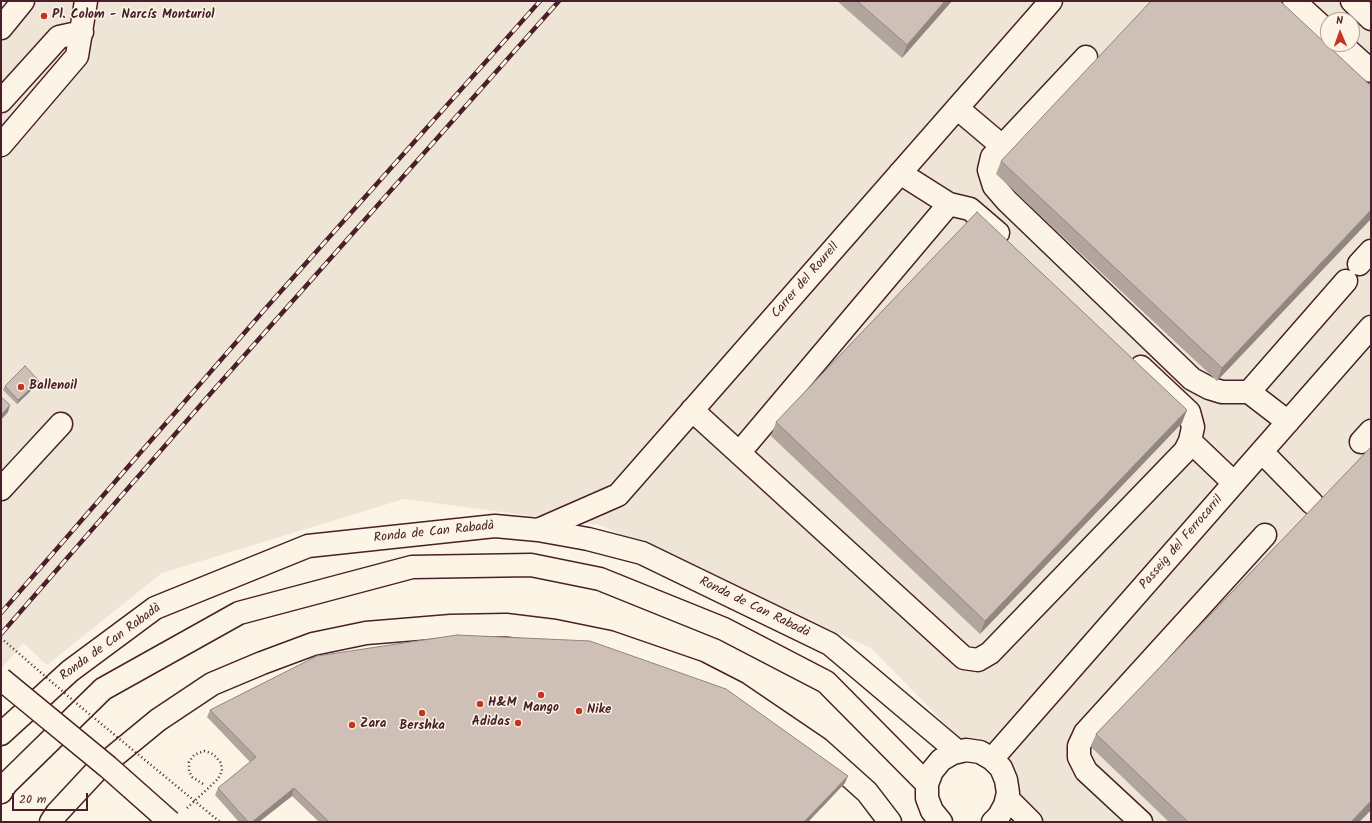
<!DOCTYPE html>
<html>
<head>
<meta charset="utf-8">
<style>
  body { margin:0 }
  #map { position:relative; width:1372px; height:823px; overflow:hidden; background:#fcf5e5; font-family:Kalam,sans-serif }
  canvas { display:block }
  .frame { position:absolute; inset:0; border:2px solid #4a1f2b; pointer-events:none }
  .north { position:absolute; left:1320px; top:12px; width:40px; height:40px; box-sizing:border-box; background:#fcf5e5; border:1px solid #b59f9b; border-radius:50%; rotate:358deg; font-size:11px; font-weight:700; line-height:16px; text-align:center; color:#4a1f2b }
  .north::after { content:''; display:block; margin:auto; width:14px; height:18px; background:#c8321e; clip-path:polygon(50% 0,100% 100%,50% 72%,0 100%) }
  .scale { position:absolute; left:12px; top:793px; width:76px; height:18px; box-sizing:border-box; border:2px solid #4a1f2b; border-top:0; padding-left:5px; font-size:12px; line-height:14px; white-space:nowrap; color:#4a1f2b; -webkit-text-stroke:3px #fcf5e5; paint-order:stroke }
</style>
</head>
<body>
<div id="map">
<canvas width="1372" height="823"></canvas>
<div class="frame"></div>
<div class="north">N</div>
<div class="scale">20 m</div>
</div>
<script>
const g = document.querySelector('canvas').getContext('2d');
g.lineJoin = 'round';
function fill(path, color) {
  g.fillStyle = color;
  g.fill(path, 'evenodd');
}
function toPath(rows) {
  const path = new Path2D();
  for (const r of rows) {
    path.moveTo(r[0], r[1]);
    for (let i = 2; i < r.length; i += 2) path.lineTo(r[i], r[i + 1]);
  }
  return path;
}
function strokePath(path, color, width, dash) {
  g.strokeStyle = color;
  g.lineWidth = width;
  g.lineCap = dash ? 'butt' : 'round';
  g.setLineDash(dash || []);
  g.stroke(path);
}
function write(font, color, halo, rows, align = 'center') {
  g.font = font + ' Kalam,sans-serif';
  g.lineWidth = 3;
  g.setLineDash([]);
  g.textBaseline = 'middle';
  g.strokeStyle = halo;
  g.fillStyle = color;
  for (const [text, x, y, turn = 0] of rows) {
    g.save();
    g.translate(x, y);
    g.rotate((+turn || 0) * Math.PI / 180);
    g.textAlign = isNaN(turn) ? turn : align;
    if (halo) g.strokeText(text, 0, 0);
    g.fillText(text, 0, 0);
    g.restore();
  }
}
const built = toPath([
  [20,1,1371,1,1371,822,1041,822,871,648,600,525,404,499,162,573,47,665,23,643,1,669,1,22],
  [1328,20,1352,20,1352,44,1328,44]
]);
const minor = toPath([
  [1294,1,1328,32],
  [1352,1,1371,19],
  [1,28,23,1],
  [1341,44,1371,71],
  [1086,57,992,157,989,170,994,186,1007,201,1192,379,1209,388,1222,392,1249,392,1288,422],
  [1,101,59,37,82,32],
  [957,108,1002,146],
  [1,145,77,56,86,1],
  [900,173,949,204,970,209,998,233],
  [1359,264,1371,251],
  [1249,392,1346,281],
  [692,410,964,658,978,660,990,653,1185,451,1190,441,1193,427,1189,412,1141,367],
  [1190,441,1234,483],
  [1361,442,1371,431],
  [1262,452,1312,503],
  [739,453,949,204],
  [1,489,61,424],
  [538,530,618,495,1051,1],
  [1,734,70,671,155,608,308,546,495,526,538,530,588,539,642,553,830,644,958,752],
  [992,759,1371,327],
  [1,792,6,784,103,689,239,613,412,567,531,565,600,579,724,629,826,682,927,784],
  [1007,798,1031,822],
  [51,822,57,813,96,771,158,720,212,684,262,663,313,644,366,633,451,626,506,625,555,631,609,642,696,672,737,693,818,748,867,792,890,822],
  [941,822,932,811,927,798,927,784,932,771,941,760,953,753,966,750,980,752,992,759,1001,768,1006,780,1008,793,1005,805,999,816,993,822],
  [1141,822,1086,771,1079,757,1079,746,1085,733,1265,535]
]);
const rail = toPath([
  [1,613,266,308,540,1],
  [1,634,211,393,559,1]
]);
const pathBridge = toPath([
  [1,638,76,703,220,822],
  [187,808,218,779,222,771,221,763,216,757,211,753,204,751,194,755,189,762,189,771,192,777,203,784]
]);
const minorBridge = toPath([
  [1,679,108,767,170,822]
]);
const wall = toPath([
  [837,1,952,1,902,58],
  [1371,86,1217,381,996,174,1001,161],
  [39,381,38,384,17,404,3,390,5,386],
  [776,422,1182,423,980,634,771,436],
  [1371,447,1371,810,1359,822,1169,822,1091,747,1096,734],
  [210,710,845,783,808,822,319,822,292,796,259,822,239,822,215,795,218,788,250,762,207,717]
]);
const shadedWall = toPath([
  [945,1,952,1,902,58,907,45],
  [1371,210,1371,219,1217,381,1222,368],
  [39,381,38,384,17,404,18,400],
  [10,405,8,412,1,420,1,415],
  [1187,410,1182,423,980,634,985,621],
  [848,776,845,783,808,822,804,822],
  [294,788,292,796,259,822,252,822],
  [1371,801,1371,810,1359,822,1351,822]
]);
const building = toPath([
  [857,1,945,1,907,45,857,1],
  [1151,1,1280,1,1371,86,1371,210,1222,368,1001,161,1151,1],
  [977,212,1187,410,985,621,776,422,977,212],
  [25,366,39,381,18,400,5,386,25,366],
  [1,397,10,405,1,415,1,397],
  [1371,447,1371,801,1351,822,1188,822,1096,734,1371,447],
  [457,635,590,641,726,689,848,776,804,822,329,822,294,788,252,822,248,822,218,788,256,757,210,710,317,656,457,635]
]);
const markers = [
  [44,16,4,"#c8321e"],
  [21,387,4,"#c8321e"],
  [541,695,4,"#c8321e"],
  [480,704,4,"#c8321e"],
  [579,711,4,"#c8321e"],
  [422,713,4,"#c8321e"],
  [518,723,4,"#c8321e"],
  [352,725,4,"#c8321e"]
];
const poiNames = [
  ["Pl. Colom - Narcís Monturiol",52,16],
  ["Ballenoil",29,387],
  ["H&M",488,704],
  ["Mango",541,709,"center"],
  ["Nike",587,711],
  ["Adidas",510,723,"right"],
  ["Zara",360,725],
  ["Bershka",422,727,"center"]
];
const streetNames = [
  ["Carrer del Rourell",806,281,-49],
  ["Ronda de Can Rabadà",434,533,-6],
  ["Passeig del Ferrocarril",1182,543,-49],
  ["Ronda de Can Rabadà",754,608,26],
  ["Ronda de Can Rabadà",111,643,-36]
];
fill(built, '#eee5d7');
strokePath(minor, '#4a1f2b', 25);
strokePath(minor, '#fcf5e5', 22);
strokePath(rail, '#4a1f2b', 4.5);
strokePath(rail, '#fcf5e5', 3, [9]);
strokePath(minorBridge, '#4a1f2b', 25, []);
strokePath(pathBridge, '#4a1f2b', 2.5, [1, 3]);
strokePath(minorBridge, '#fcf5e5', 22);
fill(wall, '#b2a59d');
fill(shadedWall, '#918680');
fill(building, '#cfc0b7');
strokePath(building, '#918680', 1);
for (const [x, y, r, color] of markers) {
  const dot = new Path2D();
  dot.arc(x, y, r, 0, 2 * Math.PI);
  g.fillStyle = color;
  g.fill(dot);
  strokePath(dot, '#fcf5e5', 1.5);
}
write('bold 13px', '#4a1f2b', '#fcf5e5', poiNames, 'left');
write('13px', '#4a1f2b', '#fcf5e5', streetNames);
</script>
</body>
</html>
